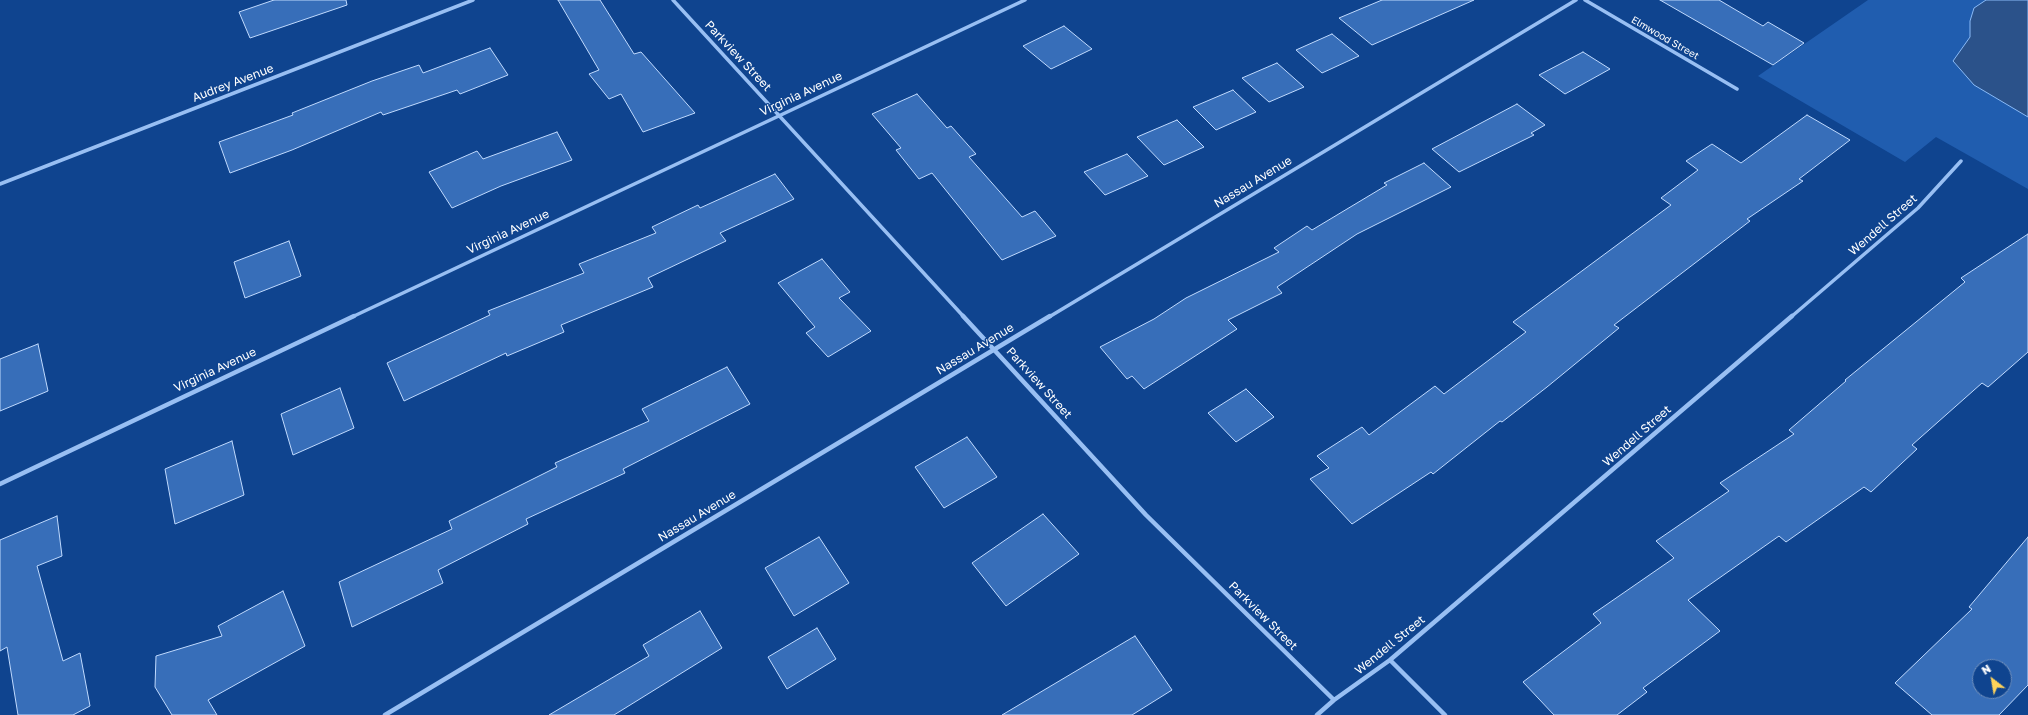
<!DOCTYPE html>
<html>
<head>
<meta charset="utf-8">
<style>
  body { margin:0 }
  #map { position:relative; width:2028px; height:715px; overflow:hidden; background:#0f448f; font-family:"Golos Text",sans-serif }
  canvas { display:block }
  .north { position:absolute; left:1972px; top:659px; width:40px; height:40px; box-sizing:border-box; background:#0f448f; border:1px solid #6f8fbc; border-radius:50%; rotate:329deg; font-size:11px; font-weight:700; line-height:16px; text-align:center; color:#fff }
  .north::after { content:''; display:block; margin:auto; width:14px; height:18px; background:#ffd35a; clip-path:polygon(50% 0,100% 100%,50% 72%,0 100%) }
</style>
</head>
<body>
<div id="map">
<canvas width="2028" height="715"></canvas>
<div class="north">N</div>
</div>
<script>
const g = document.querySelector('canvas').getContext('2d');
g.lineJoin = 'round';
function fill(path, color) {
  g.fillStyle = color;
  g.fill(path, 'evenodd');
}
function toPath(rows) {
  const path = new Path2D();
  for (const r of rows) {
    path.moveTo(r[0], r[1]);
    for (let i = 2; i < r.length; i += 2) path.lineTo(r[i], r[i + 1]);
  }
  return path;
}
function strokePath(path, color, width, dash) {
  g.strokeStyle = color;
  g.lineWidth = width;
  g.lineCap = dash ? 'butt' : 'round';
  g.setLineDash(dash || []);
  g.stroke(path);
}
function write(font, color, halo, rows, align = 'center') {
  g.font = font + ' "Golos Text",sans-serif';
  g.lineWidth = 3;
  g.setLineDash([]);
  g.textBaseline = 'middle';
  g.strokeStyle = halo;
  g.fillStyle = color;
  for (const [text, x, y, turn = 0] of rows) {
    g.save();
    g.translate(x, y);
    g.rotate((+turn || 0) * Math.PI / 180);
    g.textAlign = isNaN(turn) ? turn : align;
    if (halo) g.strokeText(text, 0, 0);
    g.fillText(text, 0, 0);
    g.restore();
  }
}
const green = toPath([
  [1868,0,2028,0,2028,189,1936,137,1905,162,1758,76]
]);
const water = toPath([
  [1986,0,2028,0,2028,117,1974,85,1953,61,1970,37,1970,21,1974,8,1986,0]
]);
const building = toPath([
  [274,0,346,0,347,5,250,38,239,12,274,0],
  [558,0,600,0,634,54,641,52,695,113,643,132,621,94,609,99,589,74,599,70,558,0],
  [1382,0,1474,0,1372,45,1339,18,1382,0],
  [1660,0,1719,0,1763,26,1768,22,1804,43,1773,65,1660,0],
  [1064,26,1092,49,1051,69,1023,46,1064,26],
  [1332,34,1359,56,1322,73,1296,50,1332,34],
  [490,48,508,75,460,94,457,90,383,115,381,112,292,150,230,173,219,142,293,115,292,113,372,81,419,65,423,73,490,48],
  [1583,52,1610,69,1565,94,1539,75,1583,52],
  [1277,63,1304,87,1269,102,1242,78,1277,63],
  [1233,90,1256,112,1216,130,1193,107,1233,90],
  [917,94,947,128,951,126,976,154,969,157,1022,217,1035,211,1056,236,1002,260,932,173,919,179,896,150,901,148,872,114,917,94],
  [1517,104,1545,125,1531,133,1534,135,1459,172,1432,149,1517,104],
  [1807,115,1850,140,1799,179,1803,181,1747,219,1750,221,1614,325,1619,328,1547,387,1502,422,1500,421,1433,474,1431,472,1352,524,1310,479,1329,468,1317,456,1362,427,1369,435,1435,386,1444,394,1526,332,1513,322,1671,205,1661,198,1698,170,1686,161,1712,144,1741,163,1807,115],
  [1177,120,1204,147,1164,165,1137,137,1177,120],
  [557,132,572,160,501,186,452,208,429,172,477,151,483,159,557,132],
  [1127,154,1148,176,1105,195,1084,172,1127,154],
  [1424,163,1451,187,1357,234,1277,287,1282,293,1228,320,1237,329,1144,389,1132,376,1127,379,1100,347,1154,319,1186,298,1279,252,1274,248,1307,226,1312,230,1387,185,1384,183,1424,163],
  [775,174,794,199,720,233,726,241,648,278,653,287,561,325,564,332,507,356,506,353,404,401,387,363,490,315,488,311,584,273,579,264,656,233,652,227,698,205,700,208,775,174],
  [2028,234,2028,352,1988,387,1982,383,1912,445,1917,449,1871,492,1864,487,1786,542,1779,536,1688,600,1720,631,1643,688,1647,692,1617,715,1554,715,1523,682,1601,623,1593,614,1674,558,1656,541,1729,491,1720,483,1794,434,1789,430,1846,381,1845,380,1965,282,1961,278,2028,234],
  [289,241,301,276,245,298,234,262,289,241],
  [822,259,850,292,839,298,871,331,828,357,806,333,815,327,778,283,822,259],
  [38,344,48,391,0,411,0,359,38,344],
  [727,367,750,404,623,469,625,473,526,519,528,524,438,570,443,583,352,627,339,582,452,529,449,521,557,467,555,463,649,421,642,409,727,367],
  [340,388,354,428,293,455,281,414,340,388],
  [1246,389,1274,417,1236,442,1208,413,1246,389],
  [967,437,997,477,944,508,915,467,967,437],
  [232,441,244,495,175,524,165,469,232,441],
  [1043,514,1079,554,1006,606,972,563,1043,514],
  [57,516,62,556,37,566,63,661,80,653,90,706,73,715,18,715,7,647,0,651,0,540,57,516],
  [819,537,849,583,794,616,765,568,819,537],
  [2028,537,2028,685,1999,715,1932,715,1895,683,1972,609,1969,607,2028,537],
  [1980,667,2004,667,2004,691,1980,691,1980,667],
  [283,591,305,646,208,700,217,715,172,715,155,687,156,656,222,636,218,626,283,591],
  [700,611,722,648,614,715,549,715,649,656,643,645,700,611],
  [817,628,836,659,787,689,768,657,817,628],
  [1135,636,1172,690,1132,715,1002,715,1135,636]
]);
const minorFar1 = toPath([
  [673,0,964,317],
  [1585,0,1737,89],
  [0,184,473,0],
  [352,317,1025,0],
  [1049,317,1576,0],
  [1791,317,1918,208,1961,161]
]);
const minor = toPath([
  [963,316,1146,515,1334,700],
  [0,484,354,316],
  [1390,660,1445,715],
  [385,715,1050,316],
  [1317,715,1334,700,1390,660,1792,316]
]);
const farStreetnames = [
  ["Elmwood Street",1665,38,30]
];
const streetNames = [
  ["Parkview Street",738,56,47],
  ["Audrey Avenue",233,83,-21],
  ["Virginia Avenue",801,94,-25],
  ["Nassau Avenue",1253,182,-31],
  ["Wendell Street",1883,225,-41],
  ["Virginia Avenue",508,232,-25],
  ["Nassau Avenue",975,349,-31],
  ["Virginia Avenue",215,370,-25],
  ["Parkview Street",1039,383,48],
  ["Wendell Street",1637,436,-41],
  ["Nassau Avenue",697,516,-31],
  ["Parkview Street",1263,616,45],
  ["Wendell Street",1390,645,-39]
];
fill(green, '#205daf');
fill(water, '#2b528a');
strokePath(water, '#89baf7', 1);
fill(building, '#376eb9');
strokePath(building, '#c0dafe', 1);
strokePath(minorFar1, '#98bff3', 3.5);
strokePath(minor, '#98bff3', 4.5);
write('10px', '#fff', '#0f448f', farStreetnames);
write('12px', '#fff', '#0f448f', streetNames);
</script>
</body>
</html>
